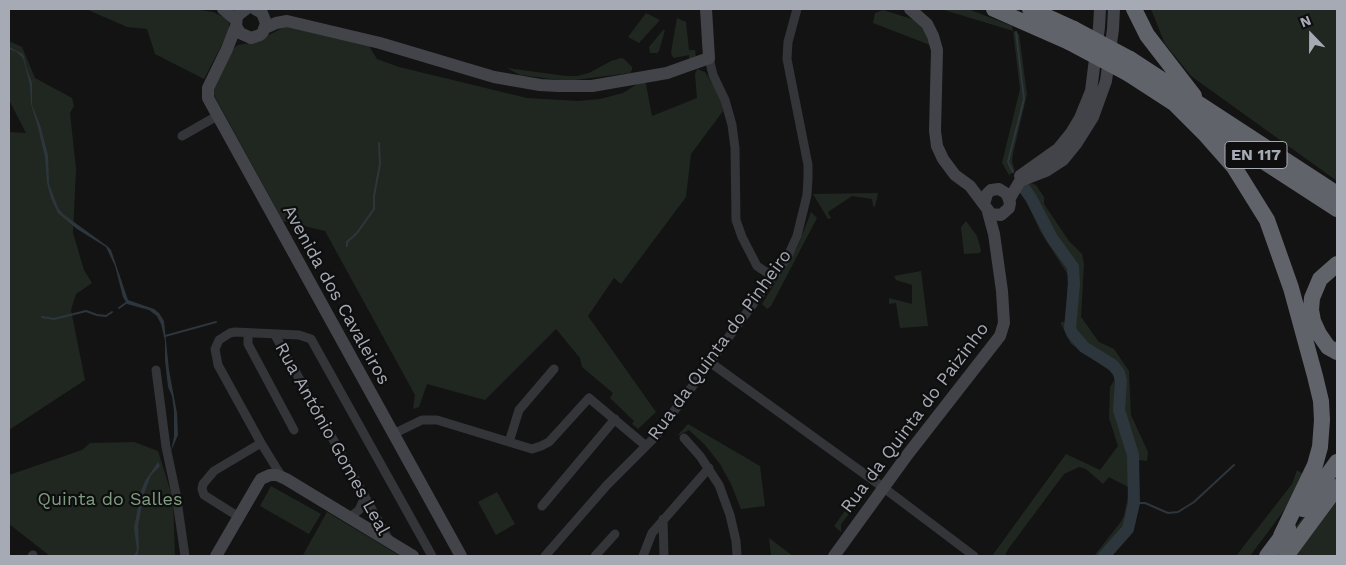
<!DOCTYPE html>
<html>
<head>
<meta charset="utf-8">
<style>
  body { margin:0 }
  #map { position:relative; width:1346px; height:565px; overflow:hidden; background:#131314; font-family:"Work Sans",sans-serif }
  canvas { display:block }
  .frame { position:absolute; inset:0; border:10px solid #a6aab4; pointer-events:none }
  .north { position:absolute; left:1286px; top:10px; width:50px; height:50px; -webkit-text-stroke:4px #0e0e0f; paint-order:stroke; rotate:338deg; font-size:14px; font-weight:700; line-height:20px; text-align:center; color:#a6aab4 }
  .north::after { content:''; display:block; margin:auto; width:18px; height:22px; background:#a6aab4; clip-path:polygon(50% 0,100% 100%,50% 72%,0 100%) }
</style>
</head>
<body>
<div id="map">
<canvas width="1346" height="565"></canvas>
<div class="frame"></div>
<div class="north">N</div>
</div>
<script>
const g = document.querySelector('canvas').getContext('2d');
g.lineJoin = 'round';
function fill(path, color) {
  g.fillStyle = color;
  g.fill(path, 'evenodd');
}
function toPath(rows) {
  const path = new Path2D();
  for (const r of rows) {
    path.moveTo(r[0], r[1]);
    for (let i = 2; i < r.length; i += 2) path.lineTo(r[i], r[i + 1]);
  }
  return path;
}
function strokePath(path, color, width, dash) {
  g.strokeStyle = color;
  g.lineWidth = width;
  g.lineCap = dash ? 'butt' : 'round';
  g.setLineDash(dash || []);
  g.stroke(path);
}
function write(font, color, halo, rows, align = 'center') {
  g.font = font + ' "Work Sans",sans-serif';
  g.lineWidth = 4.5;
  g.setLineDash([]);
  g.textBaseline = 'middle';
  g.strokeStyle = halo;
  g.fillStyle = color;
  for (const [text, x, y, turn = 0] of rows) {
    g.save();
    g.translate(x, y);
    g.rotate((+turn || 0) * Math.PI / 180);
    g.textAlign = isNaN(turn) ? turn : align;
    if (halo) g.strokeText(text, 0, 0);
    g.fillText(text, 0, 0);
    g.restore();
  }
}
const green = toPath([
  [86,9,194,9,213,12,226,18,229,22,229,31,204,79,155,54,147,29,127,27],
  [941,9,968,9,1012,26,1013,31,1019,34,1027,94,1013,154,1012,161,1015,171,1009,175,1002,163,1020,89,1013,31],
  [1151,9,1337,9,1337,181,1191,76,1165,44],
  [883,10,915,20,924,29,930,45,873,23,875,13],
  [646,13,660,20,639,43,628,37],
  [677,18,686,22,689,50,695,50,696,57,689,59,689,55,674,58,672,56,671,52],
  [284,27,295,27,369,46,377,59,399,67,527,98,578,101,600,99,623,93,645,79,652,116,697,98,695,74,697,69,705,72,720,96,723,111,691,154,686,197,621,284,614,278,588,316,656,412,638,429,632,424,634,421,610,398,613,393,582,367,580,358,556,329,485,400,427,384,419,407,413,409,415,395,325,231,283,221,215,97,213,91,230,53,234,48,238,45,256,42],
  [663,30,665,30,659,51,657,53,650,53,649,47],
  [9,41,22,47,35,78,72,98,74,106,70,113,76,169,73,233,84,270,92,283,76,294,71,310,85,380,9,430,9,132,26,133,9,100],
  [621,58,624,59,632,67,632,70,630,73,575,80,567,81,520,75,507,68,566,76,577,76,589,73,611,61],
  [1031,183,1036,185,1044,197,1044,204,1069,241,1082,254,1084,264,1081,317,1099,342,1114,349,1129,371,1131,415,1148,452,1147,461,1139,460,1137,497,1138,497,1131,532,1110,556,1094,556,1120,523,1124,516,1129,491,1128,487,1109,477,1103,484,1086,469,1079,467,1064,474,1009,548,1006,553,1006,556,992,556,1066,454,1100,470,1118,446,1109,418,1110,387,1117,376,1071,344,1061,324,1061,322,1066,322,1066,319,1068,275,1040,231,1021,189,1026,184],
  [878,193,875,207,873,206,872,199,852,196,828,212,831,218,828,219,813,194],
  [811,212,817,218,771,306,767,309,762,304,798,246],
  [966,221,977,236,981,250,980,253,964,254,961,227],
  [921,271,928,326,900,328,896,303,889,304,889,298,912,304,912,285,896,280,894,276],
  [688,424,760,466,765,506,741,509,731,484,720,464,705,445,689,430,677,436],
  [134,442,158,451,173,499,175,556,50,556,9,524,9,475,82,450,90,443],
  [1297,470,1306,476,1300,489,1250,556,1236,556,1292,484],
  [1337,471,1337,556,1274,556,1289,536],
  [865,483,870,488,869,492,855,506,841,524,841,532,834,526],
  [271,486,321,514,309,534,260,506],
  [497,492,515,524,496,535,478,502],
  [327,512,400,556,305,556,303,555],
  [769,538,793,556,771,556]
]);
const water = toPath([
  [9,47,23,54,24,57,26,67,32,83,32,105,40,125,48,155,49,184,58,208,63,214,107,246,111,250,128,300,154,309,159,313,164,321,169,370,177,413,178,435,171,451,174,437,174,411,172,396,168,387,165,360,165,341,161,324,157,316,149,310,127,304,123,297,115,266,106,247,77,229,58,213,51,198,47,183,45,157,38,127,31,104,30,85,23,58,17,52,9,49],
  [158,462,160,466,151,475,144,494,138,526,139,548,137,556,134,556,137,550,134,528,141,491,145,481]
]);
const stream = toPath([
  [1013,172,1008,162,1024,99,1016,32],
  [347,246,347,242,357,233,374,209,374,196,380,164,379,143],
  [119,308,126,303],
  [42,317,54,319,86,311,97,315,106,316,112,312],
  [165,336,216,322],
  [1134,503,1145,503,1168,513,1178,512,1194,502,1234,465]
]);
const river = toPath([
  [1024,188,1031,198,1052,238,1073,267,1074,284,1070,328,1072,333,1084,347,1113,365,1119,373,1121,381,1119,410,1133,455,1134,503,1128,529,1104,556]
]);
const street = toPath([
  [709,58,713,75,725,100,732,125,735,148,736,220,742,237,757,266,772,276],
  [182,136,217,116],
  [248,333,248,344,294,430],
  [275,335,389,540],
  [711,363,884,488,974,556],
  [156,370,166,447,176,494,185,556],
  [393,434,422,420,437,420,532,449,541,446,549,442,589,398,646,446],
  [684,438,700,456,719,485,730,515,736,541,737,556],
  [509,442,519,410,554,369],
  [282,477,261,443,218,365,215,349,219,340,230,333,235,332,299,335,311,339,432,556],
  [542,506,615,419],
  [239,517,204,495,202,489,203,484,214,471,261,443],
  [349,518,359,510,365,497],
  [663,519,664,556],
  [32,556,33,555],
  [545,556,607,485,655,437,666,422,787,258,797,236,807,195,808,178,808,165,787,59,788,42,797,9],
  [595,556,615,534],
  [643,556,652,533,709,468]
]);
const secondary = toPath([
  [223,9,236,20],
  [246,9,237,16,236,26,240,33,251,38,260,35,263,32,266,23,262,13,255,9],
  [910,9,927,24,933,36,937,50,935,131,937,146,943,159,955,175,970,186,991,214,1001,215,1009,208,1010,203,1007,194,999,189,991,190,987,194,984,204],
  [236,26,227,49,208,88,208,98,461,556],
  [265,28,276,23,287,21,380,43,494,77,540,85,558,86,592,86,667,73,709,58,706,9],
  [1020,176,1058,149,1071,133,1080,118,1091,91,1099,27,1100,9],
  [1010,198,1020,181,1046,171,1063,160,1076,144,1093,117,1106,81,1113,29,1114,9],
  [216,556,259,482,261,479,270,475,277,475,286,479,413,556],
  [834,556,908,454,1000,336,1004,323,1002,291,994,234,988,212]
]);
const highway = toPath([
  [994,9,1069,42],
  [1030,9,1074,29],
  [1134,9,1147,35,1194,96],
  [1130,59,1337,194],
  [1129,74,1337,209],
  [1173,102,1204,133,1234,167,1267,220,1291,288,1315,376,1321,401,1322,420,1320,447,1315,465,1281,536],
  [1337,264,1320,279,1312,298,1311,310,1313,321,1319,334,1328,347,1337,352],
  [1303,509,1337,462],
  [1267,556,1288,528],
  [1286,556,1337,487]
]);
const highwayBridge = toPath([
  [1074,29,1130,59],
  [1069,42,1129,74]
]);
const shields = [
  [1256,155,62]
];
const shieldNames = [
  ["EN 117",1256,155]
];
const streetNames = [
  ["Avenida dos Cavaleiros",336,295,61],
  ["Rua da Quinta do Pinheiro",720,345,-54],
  ["Rua da Quinta do Paizinho",915,418,-53],
  ["Rua António Gomes Leal",332,439,61]
];
const parkNames = [
  ["Quinta do Salles",110,500]
];
fill(green, '#202720');
fill(water, '#2d363c');
strokePath(stream, '#2d363c', 2);
strokePath(river, '#2d363c', 12);
strokePath(street, '#343539', 9);
strokePath(secondary, '#434449', 12);
strokePath(highway, '#61636a', 16);
strokePath(highwayBridge, '#61636a', 16);
for (const [x, y, w] of shields) {
  const box = new Path2D();
  box.roundRect(x - w / 2, y - 13.5, w, 27, 4);
  g.fillStyle = '#0e0e0f';
  g.fill(box);
  strokePath(box, '#a6aab4', 1);
}
write('bold 16px', '#a6aab4', null, shieldNames);
write('18px', '#a6aab4', '#0e0e0f', streetNames);
write('18px', '#7e9d80', '#0e0e0f', parkNames);
</script>
</body>
</html>
